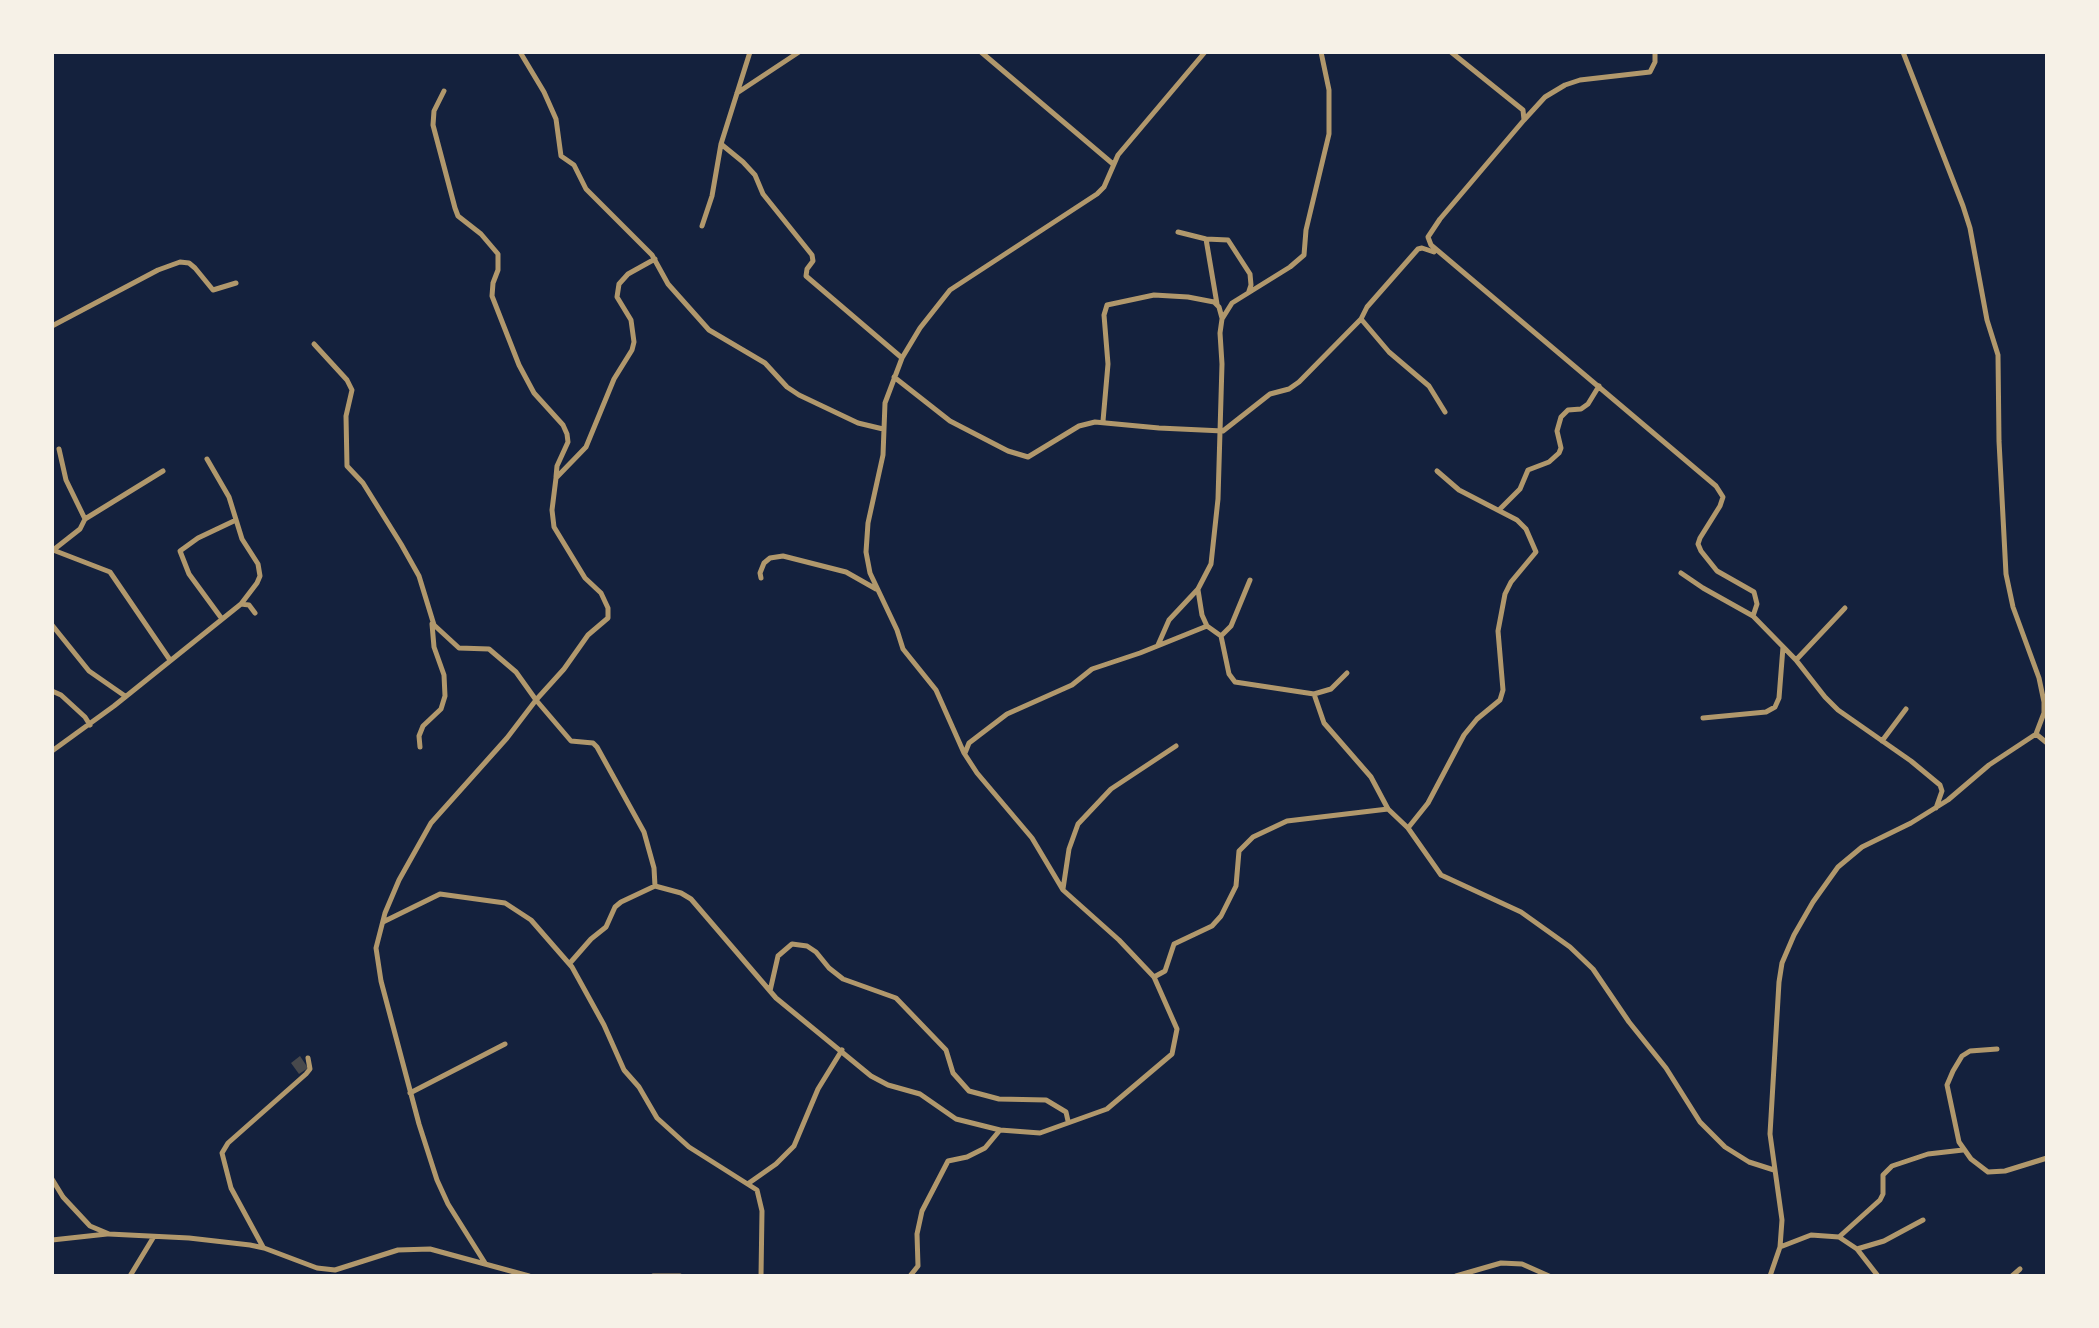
<!DOCTYPE html>
<html>
<head>
<meta charset="utf-8">
<style>
  body { margin:0 }
  #map { position:relative; width:2099px; height:1328px; overflow:hidden; background:#14213d; font-family:"IBM Plex Sans",sans-serif }
  canvas { display:block }
  .frame { position:absolute; inset:0; border:54px solid #f6f1e7; pointer-events:none }
</style>
</head>
<body>
<div id="map">
<canvas width="2099" height="1328"></canvas>
<div class="frame"></div>
</div>
<script>
const g = document.querySelector('canvas').getContext('2d');
g.lineJoin = 'round';
function fill(path, color) {
  g.fillStyle = color;
  g.fill(path, 'evenodd');
}
function toPath(rows) {
  const path = new Path2D();
  for (const r of rows) {
    path.moveTo(r[0], r[1]);
    for (let i = 2; i < r.length; i += 2) path.lineTo(r[i], r[i + 1]);
  }
  return path;
}
function strokePath(path, color, width, dash) {
  g.strokeStyle = color;
  g.lineWidth = width;
  g.lineCap = dash ? 'butt' : 'round';
  g.setLineDash(dash || []);
  g.stroke(path);
}
const building = toPath([
  [300,1056,308,1068,299,1074,291,1063]
]);
const minor = toPath([
  [520,52,544,92,556,119,561,156,574,165,586,189,652,255,668,284,709,330,765,363,787,387,799,395,858,423,883,429],
  [981,52,1113,164],
  [1451,52,1518,106,1523,110,1524,120,1440,219,1428,237,1431,245,1716,486,1723,497,1720,506,1700,538,1698,544,1701,551,1717,571,1754,592,1757,604,1753,616,1796,660,1825,697,1838,710,1911,761,1940,785,1942,791,1936,808],
  [444,91,434,111,433,125,455,208,458,216,481,234,498,254,498,270,493,283,492,296,519,365,534,393,563,425,567,434,568,442,557,466,556,477],
  [737,93,799,52],
  [1524,120,1545,97,1565,85,1580,80,1650,72,1655,62,1655,52],
  [721,144,743,162,755,175,763,194,812,255,813,261,807,269,806,276,902,358],
  [702,226,712,196,721,144,750,52],
  [1178,232,1206,239,1228,240,1250,274,1251,285,1249,291],
  [1206,239,1217,304],
  [1434,252,1422,248,1418,249,1367,307,1361,319,1389,352,1429,386,1445,412],
  [52,326,158,270,180,262,189,263,195,268,213,290,236,283],
  [314,344,347,380,352,390,346,416,347,466,363,483,401,544,419,576,434,625,459,648,489,649,516,672,536,700,571,741,593,743,597,747,644,832,654,868,655,886],
  [894,377,950,421,1008,451,1028,457,1079,426,1095,422,1159,428,1223,431,1270,394,1289,389,1299,382,1361,319],
  [1103,421,1108,364,1104,315,1107,305,1154,295,1188,297,1214,302,1219,307,1222,318],
  [207,459,229,497,242,539,258,564,260,576,257,583,241,604],
  [1499,510,1520,489,1528,470,1549,462,1559,453,1561,448,1557,431,1561,417,1568,410,1581,409,1588,404,1599,386],
  [85,519,163,471],
  [53,550,110,572,170,660],
  [52,551,80,529,85,519,66,480,59,449],
  [1681,573,1703,588,1753,616],
  [761,578,760,573,764,563,770,558,783,556,846,572,876,589],
  [1198,590,1202,615,1207,626,1221,636,1229,674,1235,682,1314,694,1331,689,1347,673],
  [222,619,189,574,180,551,198,538,236,520],
  [52,625,89,671,125,696],
  [1221,636,1231,626,1250,580],
  [1158,645,1169,620,1198,589,1211,564,1218,499,1222,364,1220,333,1222,319,1232,303,1290,267,1304,255,1306,230,1329,134,1329,90,1321,52],
  [1796,660,1845,608],
  [52,691,61,695,85,717,90,725],
  [1314,694,1324,723,1371,777,1388,809,1408,828,1441,875,1521,912,1570,947,1593,969,1629,1022,1666,1068,1700,1122,1725,1147,1749,1162,1774,1170],
  [1703,718,1766,712,1775,707,1779,698,1783,647],
  [2036,734,2047,743],
  [1882,741,1906,709],
  [420,747,419,736,423,726,441,709,445,696,444,675,434,647,432,624],
  [52,751,114,706,241,604,249,605,255,613],
  [965,753,969,743,1007,714,1072,685,1092,669,1140,653,1207,626],
  [1408,828,1428,803,1464,735,1477,719,1500,700,1503,690,1498,631,1505,594,1511,582,1536,552,1526,529,1517,520,1459,490,1437,471],
  [1063,889,1069,849,1078,824,1111,789,1176,746],
  [383,922,440,894,505,903,531,920,572,967,604,1025,624,1070,639,1087,657,1118,689,1147,757,1190,762,1211,761,1276],
  [570,963,591,939,606,927,615,907,621,902,655,886,681,893,691,899,776,998,871,1076,888,1085,920,1094,956,1119,1000,1130],
  [1154,977,1165,971,1174,944,1212,926,1221,916,1236,886,1239,851,1253,837,1287,821,1388,809],
  [770,991,778,956,792,944,807,946,816,952,829,968,843,979,896,998,946,1050,953,1073,969,1091,999,1099,1046,1100,1066,1112,1068,1121],
  [1997,1049,1970,1051,1962,1056,1953,1071,1947,1085,1959,1142,1971,1159,1988,1172,2005,1171,2047,1158],
  [410,1093,505,1044],
  [52,1179,63,1197,90,1226,109,1234,189,1238,250,1245,264,1248,317,1268,335,1270,398,1250,430,1249,529,1276],
  [749,1183,776,1164,794,1146,818,1089,842,1050],
  [1839,1237,1880,1200,1883,1194,1883,1175,1892,1166,1928,1154,1963,1150],
  [52,1240,107,1234],
  [263,1247,231,1188,222,1153,228,1143,306,1074,310,1069,308,1058],
  [1780,1247,1811,1235,1839,1237,1857,1249,1878,1276],
  [1857,1249,1884,1241,1923,1220],
  [485,1263,448,1204,437,1180,419,1124,381,981,376,948,385,913,399,880,431,823,507,738,536,700,564,669,588,635,608,618,608,608,601,593,585,578,554,527,552,510,556,478,586,447,614,379,632,350,634,342,631,320,617,297,619,284,628,274,655,259],
  [130,1276,153,1238],
  [653,1276,680,1276],
  [910,1276,918,1266,917,1234,922,1211,948,1161,967,1157,985,1148,1000,1130,1040,1133,1107,1109,1172,1054,1177,1029,1154,977,1119,940,1063,890,1032,838,977,773,964,753,936,690,903,649,897,630,870,573,866,552,868,523,883,455,885,403,902,358,920,328,950,290,1097,194,1104,187,1118,155,1205,52],
  [1456,1276,1501,1263,1522,1264,1549,1276],
  [1770,1276,1780,1247,1782,1220,1770,1134,1779,982,1782,963,1794,935,1813,902,1838,867,1862,847,1911,823,1948,800,1989,765,2036,734,2044,713,2044,702,2039,678,2013,607,2006,574,1999,441,1998,355,1987,320,1970,228,1963,206,1903,52],
  [2012,1276,2020,1269]
]);
fill(building, '#48494c');
strokePath(minor, '#b1986c', 5);
</script>
</body>
</html>
